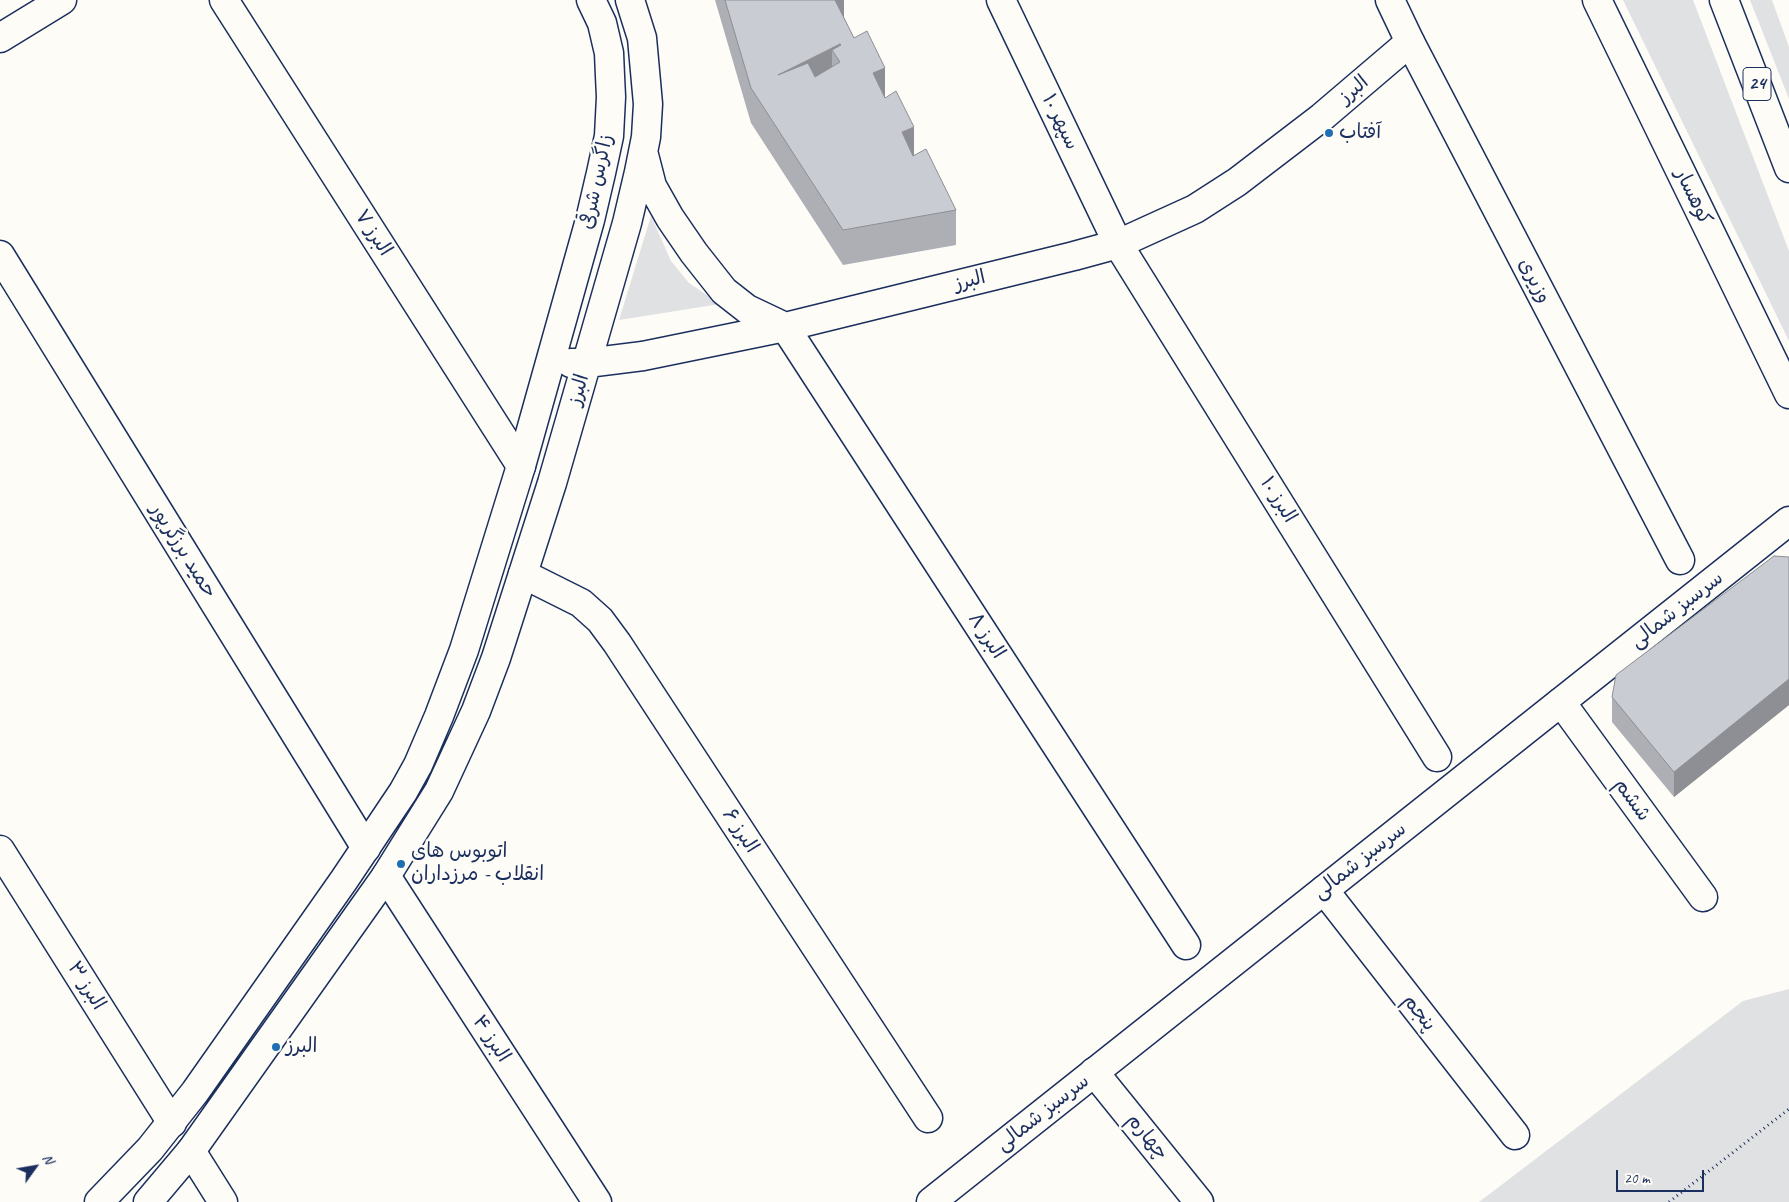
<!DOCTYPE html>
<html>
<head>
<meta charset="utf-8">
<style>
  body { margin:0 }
  #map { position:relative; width:1789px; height:1202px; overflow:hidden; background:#fdfcf7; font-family:Caveat,sans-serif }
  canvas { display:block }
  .north { position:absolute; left:10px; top:1142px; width:50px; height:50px; -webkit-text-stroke:4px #fdfcf7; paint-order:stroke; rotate:58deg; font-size:14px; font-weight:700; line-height:20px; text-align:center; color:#1b2f5e }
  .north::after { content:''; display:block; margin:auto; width:18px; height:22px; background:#1b2f5e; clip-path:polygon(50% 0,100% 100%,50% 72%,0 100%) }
  .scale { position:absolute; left:1616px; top:1170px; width:88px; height:22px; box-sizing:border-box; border:2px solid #1b2f5e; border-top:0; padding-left:6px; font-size:15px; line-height:18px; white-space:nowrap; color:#1b2f5e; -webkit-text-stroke:4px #fdfcf7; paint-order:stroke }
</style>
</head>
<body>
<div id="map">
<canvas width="1789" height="1202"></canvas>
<div class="north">N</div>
<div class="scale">20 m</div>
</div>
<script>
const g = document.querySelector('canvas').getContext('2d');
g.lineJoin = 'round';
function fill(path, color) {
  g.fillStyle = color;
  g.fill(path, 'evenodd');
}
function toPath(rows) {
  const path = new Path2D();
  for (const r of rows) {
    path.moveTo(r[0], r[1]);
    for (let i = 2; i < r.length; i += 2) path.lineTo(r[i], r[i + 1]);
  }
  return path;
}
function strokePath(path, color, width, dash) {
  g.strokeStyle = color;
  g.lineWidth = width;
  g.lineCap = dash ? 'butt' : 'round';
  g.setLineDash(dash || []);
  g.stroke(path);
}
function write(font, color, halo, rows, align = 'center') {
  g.font = font + ' Caveat,"Playpen Sans Arabic",sans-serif';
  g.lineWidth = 5;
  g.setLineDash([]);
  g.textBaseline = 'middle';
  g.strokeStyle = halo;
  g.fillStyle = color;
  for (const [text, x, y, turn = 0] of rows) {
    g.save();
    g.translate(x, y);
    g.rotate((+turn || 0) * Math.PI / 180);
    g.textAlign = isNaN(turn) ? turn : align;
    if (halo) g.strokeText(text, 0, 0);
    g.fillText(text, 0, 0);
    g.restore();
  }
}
const green = toPath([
  [1623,0,1693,0,1789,251,1789,341],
  [1750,0,1772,0,1789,47,1789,99],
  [651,216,671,261,689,283,720,304,619,320],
  [1789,989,1789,1202,1479,1202,1743,1001]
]);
const path = toPath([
  [1669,1202,1789,1109]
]);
const street = toPath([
  [224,0,521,466],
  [1001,0,1118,244,1437,757],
  [1390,0,1410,42,1680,560],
  [1597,0,1789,394],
  [0,38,62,0],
  [0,255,366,848],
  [785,327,1186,945],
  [523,574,581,603,600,620,617,643,928,1118],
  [1561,702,1703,897],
  [0,850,172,1123],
  [386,876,597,1202],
  [1324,890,1515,1135],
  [1094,1072,1199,1202],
  [191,1151,223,1202]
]);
const secondary = toPath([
  [644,155,652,186,670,218,694,253,724,291,747,309,785,327],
  [571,363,587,363,643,356,785,327,1074,256,1118,244,1195,209,1237,182,1322,117,1410,42],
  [99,1202,150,1149,195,1092,344,880,403,792,418,765,439,716,464,650,521,466,590,220,601,173,609,136,611,97,610,76,609,53,602,23,591,0],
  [148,1202,191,1151,386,876,439,791,476,711,496,658,552,483,627,223,639,172,646,137,648,104,642,38,630,0],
  [931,1202,1789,521]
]);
const highway = toPath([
  [1724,0,1789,168]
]);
const wall = toPath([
  [715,0,844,0,844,18,854,38,885,68,885,98,914,155,956,210,956,245,843,265,751,123],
  [1789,557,1789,705,1674,797,1612,722,1612,697]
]);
const shadedWall = toPath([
  [831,0,844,0,844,19],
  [840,44,840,62,832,50,832,83,778,75],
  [885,68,885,103,873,73],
  [914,127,914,162,902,132],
  [1789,679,1789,705,1674,797,1674,772]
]);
const building = toPath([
  [725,0,835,0,854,38,867,31,885,68,873,73,885,98,896,91,914,127,902,132,913,156,926,149,956,210,843,230,751,88,725,0],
  [840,44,841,45,832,50,840,62,815,77,808,63,778,75,840,44],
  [1774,556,1789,557,1789,679,1674,772,1612,697,1616,675,1774,556]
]);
const markers = [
  [1329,133,5,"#1f6fb2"],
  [401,864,5,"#1f6fb2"],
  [276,1047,5,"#1f6fb2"]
];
const shields = [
  [1757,84,28]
];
const shieldNames = [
  ["24",1757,84]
];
const streetNames = [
  ["البرز",1354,90,-40],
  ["سپهر ۱۰",1060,122,64],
  ["زاگرس شرقی",597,182,-78],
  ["کوهسار",1693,197,64],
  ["البرز ۷",373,233,57],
  ["البرز",970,281,-14],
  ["وزیری",1534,281,63],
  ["البرز",579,390,-74],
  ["البرز ۱۰",1278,500,58],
  ["حمید برزگرپور",183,551,58],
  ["سرسبز شمالی",1677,610,-38],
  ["البرز ۸",986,636,57],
  ["ششم",1632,800,54],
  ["البرز ۶",740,831,57],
  ["سرسبز شمالی",1360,861,-38],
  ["البرز ۳",86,986,58],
  ["پنجم",1419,1013,52],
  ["البرز ۴",491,1039,57],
  ["سرسبز شمالی",1043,1113,-38],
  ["چهارم",1147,1137,51]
];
const poiNames = [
  ["آفتاب",1339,133],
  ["اتوبوس های",411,852],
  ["انقلاب - مرزداران",411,875],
  ["البرز",286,1047]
];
fill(green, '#e0e1e3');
strokePath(street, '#1b2f5e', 31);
strokePath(secondary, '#1b2f5e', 31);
strokePath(highway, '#1b2f5e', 31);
strokePath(path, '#1b2f5e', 3, [1, 4]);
strokePath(street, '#fdfcf7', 28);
strokePath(secondary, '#fdfcf7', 28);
strokePath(highway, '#fdfcf7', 28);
fill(wall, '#adafb5');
fill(shadedWall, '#8d8f94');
fill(building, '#c9ccd3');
strokePath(building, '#8d8f94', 1);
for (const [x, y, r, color] of markers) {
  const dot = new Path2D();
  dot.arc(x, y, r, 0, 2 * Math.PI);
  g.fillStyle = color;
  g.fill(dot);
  strokePath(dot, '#fdfcf7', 2);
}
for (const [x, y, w] of shields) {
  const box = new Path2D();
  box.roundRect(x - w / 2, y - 16.5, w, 33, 4);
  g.fillStyle = '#fdfcf7';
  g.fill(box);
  strokePath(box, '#1b2f5e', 1);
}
write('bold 19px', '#1b2f5e', null, shieldNames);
write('20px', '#1b2f5e', '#fdfcf7', streetNames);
write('20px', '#1b2f5e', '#fdfcf7', poiNames, 'left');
</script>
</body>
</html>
